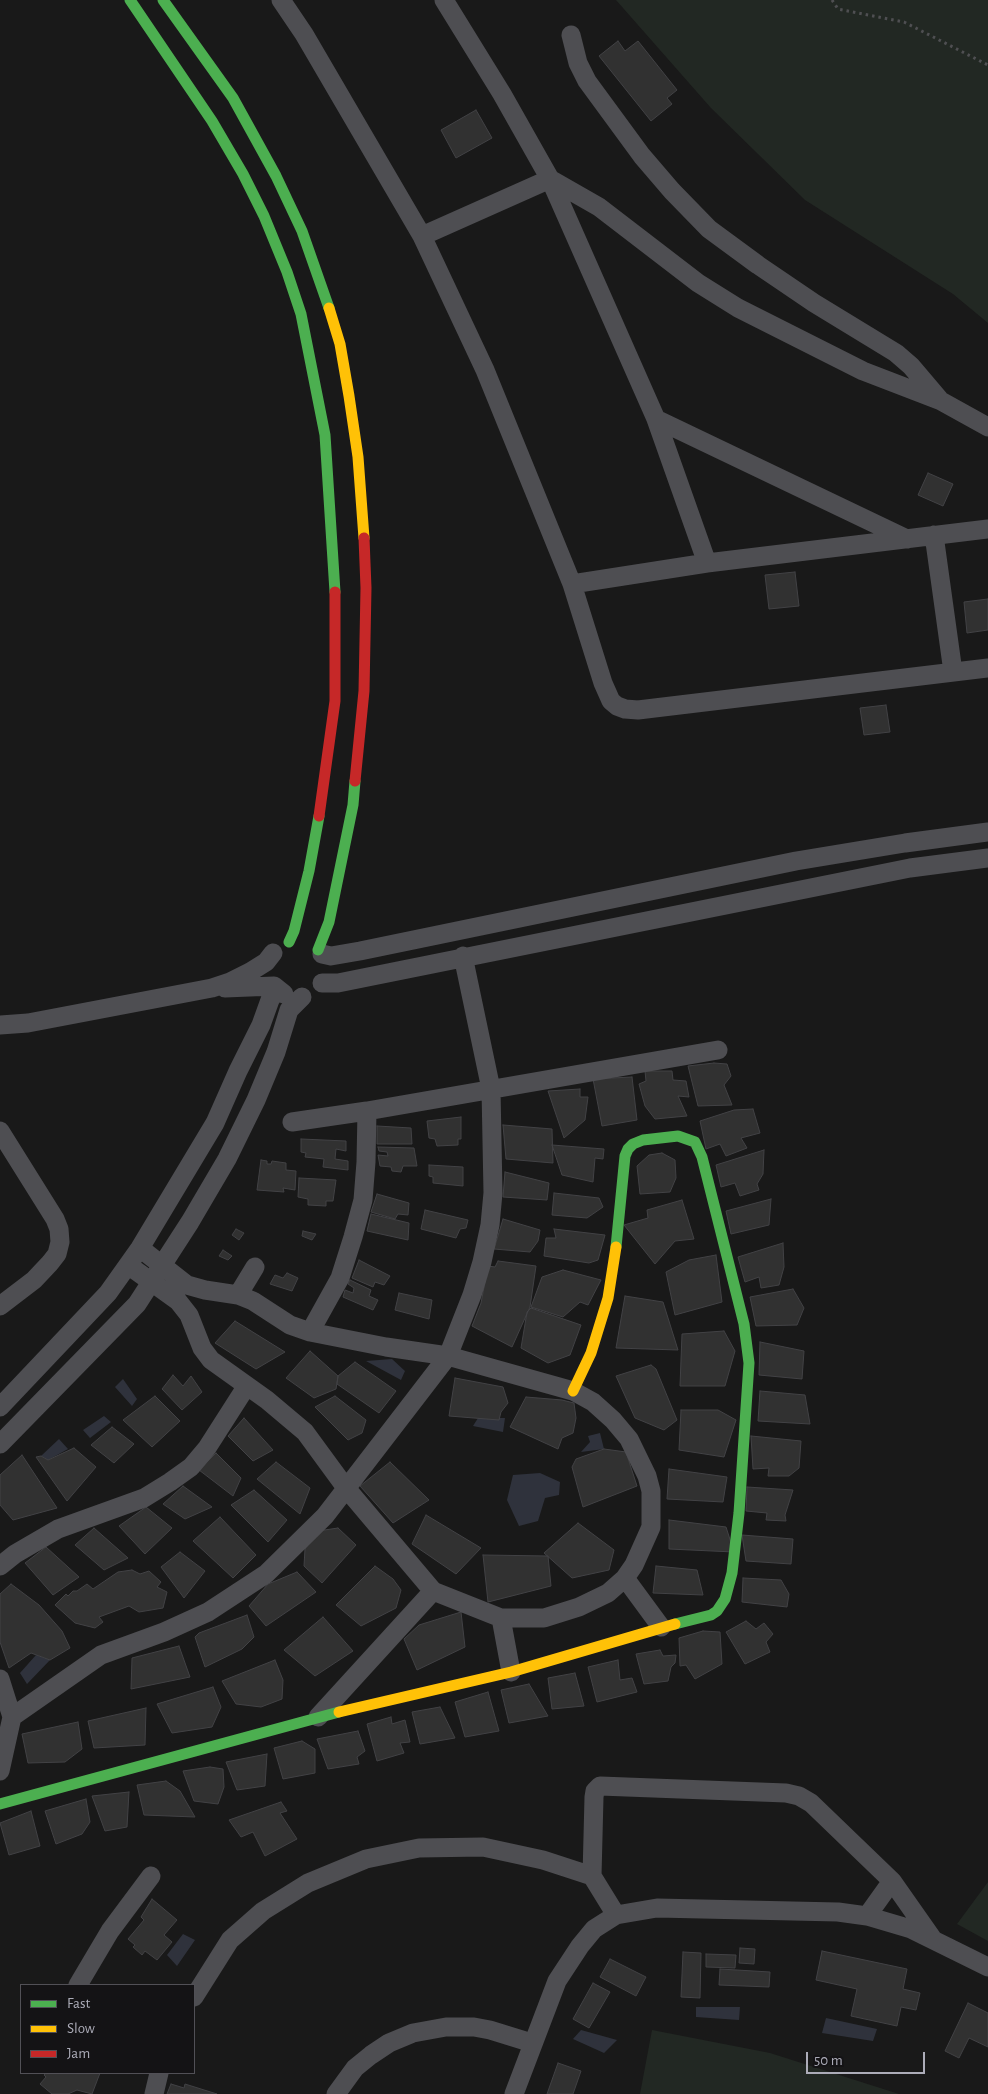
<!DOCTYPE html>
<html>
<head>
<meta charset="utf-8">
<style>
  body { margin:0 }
  #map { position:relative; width:988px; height:2094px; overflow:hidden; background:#191919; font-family:"Alegreya Sans",sans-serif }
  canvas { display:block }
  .legend { position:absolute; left:20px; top:1984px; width:175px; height:90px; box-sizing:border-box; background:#141315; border:1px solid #515056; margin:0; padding:6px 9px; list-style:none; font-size:15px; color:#acacb8 }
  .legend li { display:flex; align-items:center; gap:10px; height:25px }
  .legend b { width:25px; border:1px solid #515056 }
  .scale { position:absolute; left:806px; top:2052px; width:119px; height:22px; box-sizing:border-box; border:2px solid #acacb8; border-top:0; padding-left:6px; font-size:15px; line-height:18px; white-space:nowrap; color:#acacb8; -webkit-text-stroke:4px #141315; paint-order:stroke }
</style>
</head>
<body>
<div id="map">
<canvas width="988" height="2094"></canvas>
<ul class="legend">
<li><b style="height:6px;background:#4caf50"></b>Fast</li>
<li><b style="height:6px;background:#ffc107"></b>Slow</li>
<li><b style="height:6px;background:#c62828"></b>Jam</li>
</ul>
<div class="scale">50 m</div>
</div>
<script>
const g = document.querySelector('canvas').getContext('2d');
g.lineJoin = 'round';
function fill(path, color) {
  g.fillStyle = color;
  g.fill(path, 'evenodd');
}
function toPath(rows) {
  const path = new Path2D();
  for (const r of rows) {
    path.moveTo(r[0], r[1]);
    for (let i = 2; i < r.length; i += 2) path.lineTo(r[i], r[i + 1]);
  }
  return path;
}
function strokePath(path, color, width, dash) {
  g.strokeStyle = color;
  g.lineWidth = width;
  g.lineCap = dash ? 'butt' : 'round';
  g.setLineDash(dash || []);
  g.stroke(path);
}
const green = toPath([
  [616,0,988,0,988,323,953,294,805,200,711,108],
  [988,1882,988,1941,957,1924],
  [652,2030,770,2053,899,2094,640,2094]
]);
const water = toPath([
  [392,1359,405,1371,401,1380,366,1361],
  [123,1379,137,1399,132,1406,115,1387],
  [104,1416,111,1422,90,1438,83,1430],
  [478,1418,505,1418,503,1432,473,1426],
  [600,1433,604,1449,581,1452,590,1442,588,1436],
  [59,1439,68,1449,48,1460,41,1456],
  [540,1473,560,1482,559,1495,545,1498,538,1521,519,1526,507,1500,513,1475],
  [36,1655,50,1660,27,1684,20,1673],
  [183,1934,195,1940,177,1966,167,1955],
  [696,2007,740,2007,739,2020,696,2017],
  [826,2018,877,2029,873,2041,822,2033],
  [581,2030,617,2040,604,2053,573,2039]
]);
const building = toPath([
  [618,41,625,51,638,41,677,90,667,98,672,104,651,121,599,56,618,41],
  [476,110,492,138,456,158,441,130,476,110],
  [928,473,953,484,943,506,918,495,928,473],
  [795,572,799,606,769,609,765,575,795,572],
  [988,599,988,630,967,633,964,602,988,599],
  [886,705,890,732,864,735,860,708,886,705],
  [714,1063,727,1064,731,1076,724,1085,732,1105,698,1106,688,1066,714,1063],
  [645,1071,672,1071,673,1080,686,1081,689,1097,678,1096,687,1116,655,1119,645,1106,639,1084,646,1081,645,1071],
  [632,1077,637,1120,602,1126,593,1079,632,1077],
  [580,1089,580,1097,588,1097,585,1120,564,1138,548,1091,580,1089],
  [753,1109,760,1133,741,1138,747,1148,726,1156,720,1144,706,1149,700,1121,734,1110,753,1109],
  [461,1117,461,1139,458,1139,458,1145,437,1146,435,1139,429,1138,427,1121,461,1117],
  [503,1125,552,1129,553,1163,506,1159,503,1125],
  [377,1126,411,1128,412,1144,377,1144,377,1126],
  [301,1139,346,1141,346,1151,336,1149,335,1159,348,1161,348,1170,323,1167,324,1159,305,1157,306,1153,301,1152,301,1139],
  [552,1145,604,1149,603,1159,595,1158,593,1182,562,1175,552,1145],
  [378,1147,414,1148,417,1166,403,1166,401,1172,392,1171,391,1167,380,1166,378,1155,388,1156,387,1152,379,1151,378,1147],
  [764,1150,763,1174,757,1184,759,1190,740,1196,735,1183,721,1187,716,1165,764,1150],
  [662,1153,675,1160,676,1178,670,1192,640,1194,637,1166,649,1155,662,1153],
  [261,1160,267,1161,267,1164,271,1164,272,1161,286,1163,286,1170,296,1171,295,1190,283,1188,284,1192,257,1190,261,1160],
  [429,1165,463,1167,463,1186,433,1183,433,1177,429,1176,429,1165],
  [505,1172,549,1183,547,1200,503,1197,505,1172],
  [299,1178,336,1180,333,1201,326,1201,326,1206,308,1205,308,1199,298,1197,299,1178],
  [554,1193,599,1198,603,1207,587,1218,552,1215,554,1193],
  [377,1194,409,1203,408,1215,398,1214,395,1219,371,1212,377,1194],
  [771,1199,769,1225,731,1234,726,1211,771,1199],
  [682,1200,694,1239,675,1241,655,1264,624,1225,648,1218,647,1210,682,1200],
  [425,1210,468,1220,466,1228,460,1229,456,1238,421,1229,425,1210],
  [371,1214,409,1223,408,1240,367,1231,371,1214],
  [503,1219,540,1230,538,1241,530,1252,494,1249,503,1219],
  [236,1229,244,1233,239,1240,232,1235,236,1229],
  [554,1229,605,1235,598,1260,589,1263,544,1256,546,1238,556,1238,554,1229],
  [303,1231,316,1234,312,1240,302,1236,303,1231],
  [783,1243,784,1267,779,1285,761,1288,759,1277,745,1282,738,1257,783,1243],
  [223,1250,232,1256,228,1260,219,1256,223,1250],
  [716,1255,722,1302,675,1315,666,1272,689,1260,716,1255],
  [359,1260,390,1276,384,1285,375,1282,373,1287,352,1278,359,1260],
  [498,1261,536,1266,530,1307,512,1347,472,1326,481,1303,488,1266,495,1267,498,1261],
  [563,1270,601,1280,588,1305,580,1302,563,1317,531,1307,542,1277,563,1270],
  [287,1273,298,1278,292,1291,270,1284,275,1275,283,1278,287,1273],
  [350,1280,371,1290,369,1296,378,1300,373,1310,343,1297,345,1290,353,1293,354,1288,348,1284,350,1280],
  [793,1289,804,1308,797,1325,756,1326,750,1297,793,1289],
  [399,1293,432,1300,429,1319,395,1310,399,1293],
  [625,1296,663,1302,678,1350,616,1348,625,1296],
  [531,1308,581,1325,570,1355,548,1363,521,1348,527,1312,531,1308],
  [235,1321,285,1352,256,1369,215,1343,235,1321],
  [724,1331,735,1351,725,1386,680,1386,682,1334,724,1331],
  [760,1342,804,1351,802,1379,759,1375,760,1342],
  [310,1351,338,1376,336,1389,314,1398,286,1378,310,1351],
  [355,1362,396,1391,379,1413,337,1384,338,1376,355,1362],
  [651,1365,656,1369,677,1420,664,1430,635,1418,616,1376,651,1365],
  [173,1375,183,1386,191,1376,202,1392,182,1410,162,1389,173,1375],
  [455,1378,503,1387,508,1403,501,1412,499,1420,449,1416,455,1378],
  [760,1391,805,1395,810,1424,758,1421,760,1391],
  [155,1396,180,1421,152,1447,123,1420,155,1396],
  [335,1396,366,1420,362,1433,348,1440,315,1407,335,1396],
  [526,1397,562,1400,574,1403,576,1418,573,1433,562,1438,558,1449,510,1427,526,1397],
  [681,1410,718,1410,736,1420,724,1457,679,1450,681,1410],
  [244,1418,273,1450,253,1461,228,1436,244,1418],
  [112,1427,134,1444,114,1463,91,1445,112,1427],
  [751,1436,801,1441,799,1468,789,1476,768,1476,769,1468,753,1469,751,1436],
  [74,1448,96,1467,67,1501,36,1457,41,1456,48,1460,74,1448],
  [604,1449,626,1452,637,1486,583,1507,572,1467,576,1459,604,1449],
  [216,1453,241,1478,233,1496,199,1470,216,1453],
  [22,1455,57,1508,13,1520,0,1505,0,1475,22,1455],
  [276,1462,310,1488,300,1514,257,1479,276,1462],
  [390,1462,429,1500,393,1523,360,1486,390,1462],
  [669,1469,727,1477,723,1502,667,1499,669,1469],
  [183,1486,212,1507,185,1519,163,1504,183,1486],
  [747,1487,793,1490,785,1515,786,1521,766,1520,767,1513,746,1511,747,1487],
  [254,1490,287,1520,268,1542,231,1505,254,1490],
  [146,1507,172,1528,145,1554,119,1526,146,1507],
  [426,1515,481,1548,456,1574,412,1544,426,1515],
  [220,1517,256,1555,233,1578,193,1541,220,1517],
  [669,1520,726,1527,734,1552,669,1549,669,1520],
  [578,1523,614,1550,609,1570,572,1578,544,1553,578,1523],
  [94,1528,128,1558,104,1570,75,1545,94,1528],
  [338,1528,356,1545,322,1583,304,1566,305,1549,318,1531,338,1528],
  [742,1535,793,1539,791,1564,746,1561,742,1535],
  [46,1547,79,1577,53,1595,25,1563,46,1547],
  [180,1552,205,1571,184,1598,161,1567,180,1552],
  [483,1555,548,1556,551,1586,488,1602,483,1555],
  [375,1566,393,1579,401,1590,396,1608,361,1626,336,1605,375,1566],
  [656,1566,697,1570,703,1595,653,1593,656,1566],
  [132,1570,140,1574,149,1571,161,1582,157,1587,167,1592,163,1608,139,1612,129,1606,99,1617,103,1622,95,1628,75,1623,55,1605,66,1594,68,1596,73,1591,77,1591,87,1584,93,1589,118,1572,132,1570],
  [297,1572,316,1592,266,1626,249,1606,268,1584,297,1572],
  [743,1578,781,1580,789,1594,787,1607,742,1602,743,1578],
  [11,1584,39,1605,62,1631,70,1648,50,1660,31,1653,9,1668,0,1642,0,1594,11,1584],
  [461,1612,465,1647,417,1670,404,1639,419,1625,461,1612],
  [247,1615,254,1637,242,1649,205,1667,195,1637,199,1633,247,1615],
  [323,1617,353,1651,315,1676,284,1650,323,1617],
  [746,1621,756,1629,764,1623,773,1634,766,1642,770,1652,745,1664,726,1632,746,1621],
  [703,1631,720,1632,722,1664,695,1679,686,1665,680,1666,679,1638,703,1631],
  [179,1646,190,1677,131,1689,132,1658,179,1646],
  [660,1650,663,1656,676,1655,675,1663,671,1667,668,1681,644,1684,636,1654,660,1650],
  [275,1660,283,1680,282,1699,261,1707,236,1704,222,1681,275,1660],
  [618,1660,620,1680,632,1678,637,1692,597,1702,588,1667,618,1660],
  [575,1673,584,1706,552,1709,548,1678,575,1673],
  [529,1684,548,1716,509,1723,501,1690,529,1684],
  [213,1687,221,1707,212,1727,172,1733,157,1704,213,1687],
  [488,1692,499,1731,465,1737,455,1702,488,1692],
  [440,1707,455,1738,420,1744,412,1712,440,1707],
  [146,1708,145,1745,94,1748,88,1721,146,1708],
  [391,1717,392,1724,405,1720,410,1742,400,1743,404,1753,377,1761,367,1724,391,1717],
  [78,1722,82,1749,65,1762,28,1763,22,1734,78,1722],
  [358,1731,365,1751,357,1757,359,1764,328,1769,317,1739,358,1731],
  [302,1741,315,1749,315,1773,283,1779,274,1748,302,1741],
  [267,1754,265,1786,237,1790,226,1762,267,1754],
  [210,1767,223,1769,224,1787,218,1804,194,1801,183,1771,210,1767],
  [166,1781,180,1791,195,1817,144,1815,137,1785,166,1781],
  [129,1792,127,1827,105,1831,92,1796,129,1792],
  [86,1799,90,1822,82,1834,56,1844,45,1811,86,1799],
  [281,1802,287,1811,280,1813,297,1839,265,1856,253,1832,241,1837,229,1820,281,1802],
  [31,1811,40,1846,9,1855,0,1823,31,1811],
  [152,1899,177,1920,164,1935,172,1942,157,1960,145,1951,142,1955,133,1947,135,1945,128,1939,144,1920,141,1917,152,1899],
  [740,1948,755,1949,754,1964,739,1963,740,1948],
  [822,1951,907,1969,903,1989,920,1993,916,2010,901,2007,897,2026,851,2016,857,1989,816,1980,822,1951],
  [683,1952,701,1953,700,1998,681,1997,683,1952],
  [706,1954,736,1955,735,1968,706,1967,706,1954],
  [610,1959,646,1977,636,1996,600,1977,610,1959],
  [720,1969,770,1972,769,1987,719,1985,720,1969],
  [593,1983,610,1992,589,2028,573,2019,593,1983],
  [968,2003,988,2013,988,2047,969,2038,959,2058,945,2051,968,2003],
  [558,2063,581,2071,573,2094,547,2094,558,2063],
  [46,2073,100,2073,92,2094,77,2090,68,2094,52,2094,40,2084,46,2077,44,2075,46,2073],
  [171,2084,184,2088,185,2084,217,2094,167,2094,171,2084]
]);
const path = toPath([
  [832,0,838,9,904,22,988,65]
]);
const street = toPath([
  [281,0,304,34,422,236,485,370,572,584,603,683,611,701,617,706,625,709,638,710,988,668],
  [444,0,502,94,550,179,656,419,707,563],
  [571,35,578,63,587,81,642,156,672,191,709,229,758,265,814,303,896,353,911,366,939,399],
  [422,236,550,179,599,207,698,283,738,308,863,371,941,401,988,427],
  [656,419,907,539],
  [934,535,953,672],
  [572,584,707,563,988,529],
  [322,954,331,956,360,951,796,861,905,843,988,832],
  [322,983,338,983,910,868,988,858],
  [225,988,274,986,284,994],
  [0,1025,28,1023,212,988,230,982,250,972,266,962,273,953],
  [292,1122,367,1111,718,1050],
  [0,1131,55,1219,59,1229,60,1242,57,1254,50,1263,34,1280,0,1306],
  [128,1265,178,1301,189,1315,202,1348,211,1360,267,1400,305,1432,346,1488,433,1591,501,1618,544,1618,579,1607,608,1593,625,1578,634,1565,651,1527,651,1491,647,1476,629,1439,613,1420,593,1402,573,1391,448,1356,386,1347,310,1332,290,1325,253,1301,238,1295,205,1290,187,1285,140,1248],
  [238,1295,255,1267],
  [310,1332,340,1278,353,1237,363,1200,366,1162,367,1111],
  [0,1407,108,1293,140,1248,215,1123,238,1071,261,1025,270,1000,277,989],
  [0,1444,137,1304,190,1222,227,1159,256,1100,276,1052,289,1010,302,997],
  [0,1566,15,1554,58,1529,144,1498,170,1482,191,1467,207,1448,246,1387],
  [625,1578,661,1627],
  [501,1618,511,1672],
  [0,1679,12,1717,0,1771],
  [12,1717,101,1655,164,1632,208,1612,266,1574,325,1516,448,1356,472,1295,482,1262,490,1225,493,1193,491,1089,463,956],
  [318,1717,433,1591],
  [616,1915,592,1876,594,1797,595,1791,600,1786,786,1793,799,1796,811,1803,892,1881,932,1938],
  [867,1916,892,1881],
  [78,1985,110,1931,151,1876],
  [194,1997,230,1940,263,1911,308,1883,366,1859,419,1848,483,1847,543,1860,592,1876],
  [154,2094,159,2073],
  [336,2094,355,2068,371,2055,389,2043,413,2033,446,2027,474,2027,490,2030,532,2043],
  [514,2094,557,1981,580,1946,594,1929,616,1915,657,1908,838,1912,867,1916,911,1929,988,1967]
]);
const fast = toPath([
  [130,0,212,121,243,174,264,216,287,272,301,314,325,435,335,592],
  [163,0,233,98,276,176,302,231,329,308],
  [289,942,294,931,309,871,319,816],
  [318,950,329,922,353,805,355,781],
  [616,1247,625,1156,628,1149,633,1144,643,1140,678,1136,695,1142,702,1157,744,1324,749,1363,739,1513,732,1573,725,1599,717,1611,711,1615,675,1624],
  [0,1804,339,1712]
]);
const slow = toPath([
  [329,308,340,344,349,396,358,457,364,538],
  [573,1391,591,1353,608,1298,616,1247],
  [339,1712,511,1672,675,1624]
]);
const jam = toPath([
  [355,781,364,691,366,588,364,538],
  [319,816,335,701,335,592]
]);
fill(green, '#222823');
fill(water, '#2f323c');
fill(building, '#313131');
strokePath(building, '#424245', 1);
strokePath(path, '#4f4f52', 3, [2.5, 4]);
strokePath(street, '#4e4e52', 19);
strokePath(fast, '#4caf50', 11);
strokePath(slow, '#ffc107', 11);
strokePath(jam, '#c62828', 11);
</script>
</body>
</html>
